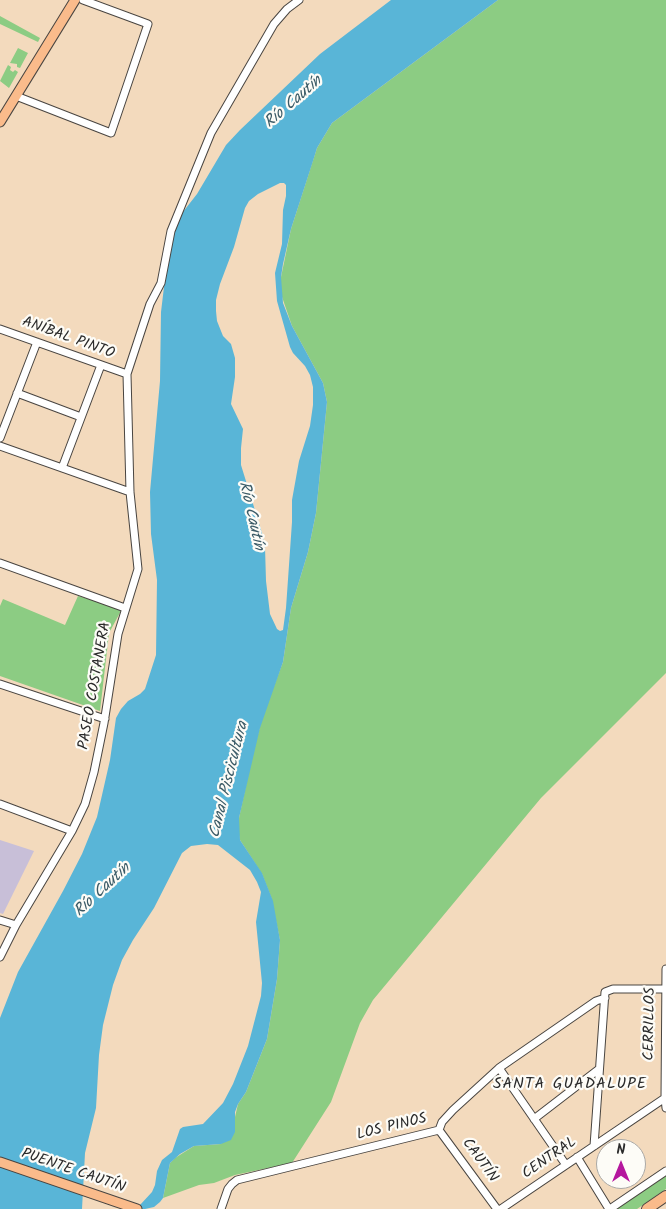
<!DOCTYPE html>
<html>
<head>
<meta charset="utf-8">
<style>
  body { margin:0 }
  #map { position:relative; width:666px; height:1209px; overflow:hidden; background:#f3dabd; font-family:Kalam,sans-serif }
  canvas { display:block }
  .north { position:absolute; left:596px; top:1139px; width:50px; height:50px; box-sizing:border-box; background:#fdfcf7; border:1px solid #a9a8a5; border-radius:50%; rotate:0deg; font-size:14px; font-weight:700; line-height:20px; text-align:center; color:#2b2b2b }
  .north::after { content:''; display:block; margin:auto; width:18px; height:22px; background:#b5179e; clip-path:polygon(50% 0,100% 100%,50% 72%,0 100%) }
</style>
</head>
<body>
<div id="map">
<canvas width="666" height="1209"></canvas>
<div class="north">N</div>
</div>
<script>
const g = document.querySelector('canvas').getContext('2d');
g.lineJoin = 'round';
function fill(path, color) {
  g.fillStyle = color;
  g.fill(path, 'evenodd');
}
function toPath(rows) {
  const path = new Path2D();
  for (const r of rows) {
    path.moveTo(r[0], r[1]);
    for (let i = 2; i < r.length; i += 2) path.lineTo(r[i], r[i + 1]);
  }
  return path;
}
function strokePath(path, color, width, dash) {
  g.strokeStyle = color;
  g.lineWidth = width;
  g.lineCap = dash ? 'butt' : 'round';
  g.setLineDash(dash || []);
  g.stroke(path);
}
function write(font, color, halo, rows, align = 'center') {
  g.font = font + ' Kalam,sans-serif';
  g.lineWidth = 4.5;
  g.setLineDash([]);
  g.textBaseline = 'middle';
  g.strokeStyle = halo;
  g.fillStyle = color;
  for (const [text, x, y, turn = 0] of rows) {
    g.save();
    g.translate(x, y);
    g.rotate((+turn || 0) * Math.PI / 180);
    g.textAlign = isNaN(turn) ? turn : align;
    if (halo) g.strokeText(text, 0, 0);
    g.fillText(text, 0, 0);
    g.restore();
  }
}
const industrial = toPath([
  [0,840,34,851,3,914,0,913]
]);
const green = toPath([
  [498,0,666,0,666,673,541,798,373,1000,360,1023,331,1102,292,1163,235,1175,214,1183,199,1185,163,1198,170,1163,175,1158,194,1146,221,1144,235,1117,238,1104,246,1092,267,1039,277,979,280,940,271,897,262,874,240,840,238,831,239,818,252,757,263,715,283,662,291,608,308,552,316,513,327,402,323,383,292,326,281,294,281,277,291,229,317,148,332,123],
  [0,16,40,38,38,42,0,24],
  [18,48,28,53,20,68,17,67,17,64,10,63],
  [8,65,11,67,10,70,13,72,15,70,18,72,9,88,0,81],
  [78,596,122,609,109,633,100,711,0,676,0,606,3,599,65,625],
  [666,1176,666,1189,637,1209,616,1209]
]);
const water = toPath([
  [391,0,498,0,332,123,317,148,313,161,291,229,283,264,281,277,283,303,292,326,323,383,327,402,316,513,308,552,291,608,283,662,260,728,239,818,240,840,262,873,273,901,280,940,277,979,267,1039,246,1092,238,1104,235,1112,235,1132,231,1140,221,1144,194,1146,180,1154,170,1163,163,1198,160,1202,154,1207,145,1209,131,1209,140,1205,152,1192,155,1185,157,1171,162,1160,172,1152,180,1129,183,1127,203,1124,223,1103,233,1084,248,1046,261,996,262,983,256,922,261,892,257,882,250,870,218,845,207,844,191,846,182,853,154,908,133,940,122,960,113,985,103,1025,99,1055,96,1108,85,1153,82,1209,0,1209,0,1018,18,972,63,891,82,854,97,817,110,760,116,718,121,709,128,701,140,694,145,689,156,655,157,580,151,534,150,492,160,381,161,312,164,287,171,243,179,217,197,194,226,145,240,130,320,54],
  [280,183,284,183,286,185,286,196,283,210,282,244,275,273,277,301,290,347,293,353,305,366,310,375,313,387,313,405,310,426,299,461,292,500,292,522,286,608,283,630,280,631,277,629,270,614,266,581,265,547,262,533,241,465,241,448,243,429,231,404,235,377,235,358,231,344,223,336,217,321,216,311,216,300,220,284,234,247,245,208,249,201,258,194]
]);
const minor = toPath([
  [16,96,111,133,148,24,83,0],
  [0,329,127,374],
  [17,393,81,417],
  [0,438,37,342],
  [0,446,130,492],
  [62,468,101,365],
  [0,563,125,608],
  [0,684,105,719],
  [0,804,72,831],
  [0,920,16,925],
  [0,957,16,925,72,831,85,804,94,772,104,723,118,634,138,569,130,492,127,374,150,304,161,283,171,231,211,133,274,24,287,9,299,0],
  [666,969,665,1098,666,1108],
  [499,1068,566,1165],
  [534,1119,599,1069],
  [439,1130,442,1122,453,1110,499,1068,596,1001,605,998],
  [439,1130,497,1209],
  [594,1146,605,992,613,989,666,989],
  [577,1157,609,1209],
  [221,1209,228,1189,232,1184,237,1180,439,1130],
  [501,1209,665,1098],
  [610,1209,666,1171]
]);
const major = toPath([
  [0,122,75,0],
  [0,1162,137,1209]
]);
const highway = toPath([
  [647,1209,666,1196]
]);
const streetNames = [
  ["ANÍBAL PINTO",68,339,20],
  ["PASEO COSTANERA",96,686,-80],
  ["CERRILLOS",651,1024,-89],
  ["LOS PINOS",392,1128,-14],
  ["CENTRAL",550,1159,-34],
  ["CAUTÍN",479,1161,54],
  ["PUENTE CAUTÍN",73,1172,19]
];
const waterNames = [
  ["Río Cautín",294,103,-41],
  ["Río Cautín",250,516,77],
  ["Canal Piscicultura",230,780,-76],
  ["Río Cautín",103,891,-43]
];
const neighbourhoodNames = [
  ["SANTA GUADALUPE",570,1085]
];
fill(industrial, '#c8bfd8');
fill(green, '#8ccc83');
fill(water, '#59b5d7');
strokePath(minor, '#494541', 9);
strokePath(major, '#494541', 11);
strokePath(highway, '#494541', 12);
strokePath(minor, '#fff', 7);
strokePath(major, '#fabb8b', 9);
strokePath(highway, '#fabb8b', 10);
write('15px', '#2b2b2b', '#fdfcf7', streetNames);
write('italic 16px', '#3b5b67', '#fdfcf7', waterNames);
g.letterSpacing = '1px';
write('16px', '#2b2b2b', '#fdfcf7', neighbourhoodNames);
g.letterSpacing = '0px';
</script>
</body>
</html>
